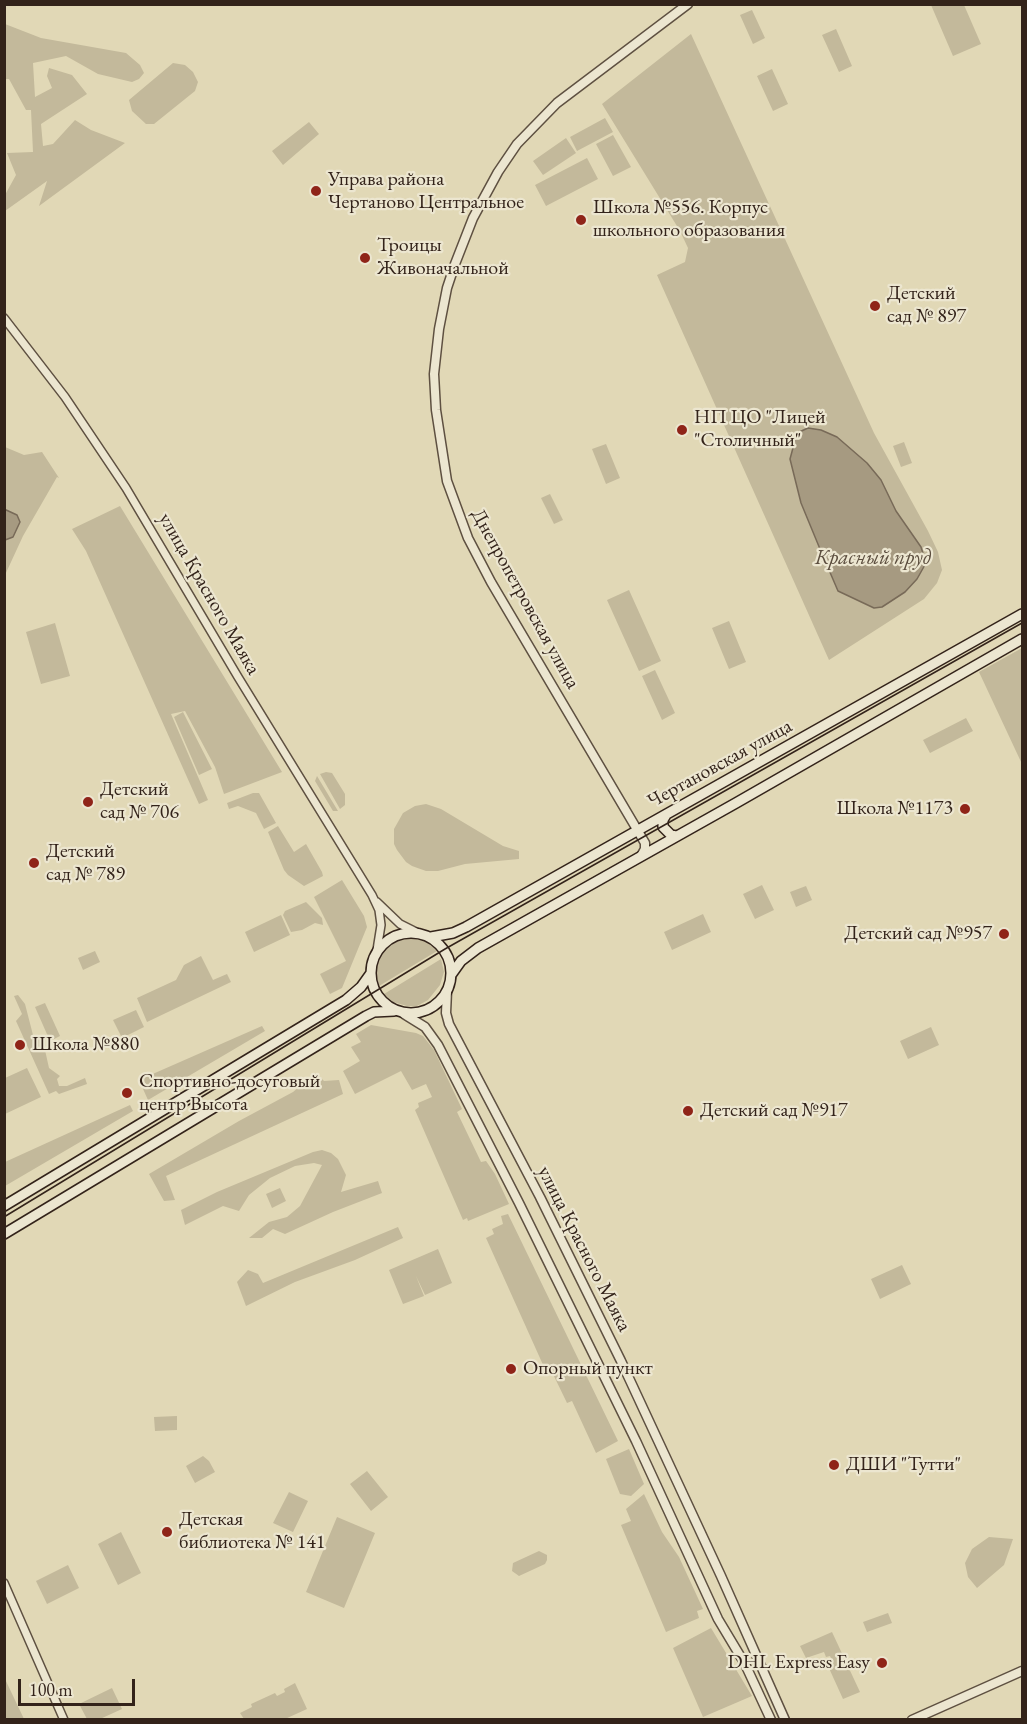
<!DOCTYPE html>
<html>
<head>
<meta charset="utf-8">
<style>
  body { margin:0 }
  #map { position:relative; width:1027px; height:1724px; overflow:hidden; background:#e1d8b6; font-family:"EB Garamond",serif }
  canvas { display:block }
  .frame { position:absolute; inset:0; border:6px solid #33231a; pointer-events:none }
  .scale { position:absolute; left:18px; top:1679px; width:117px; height:27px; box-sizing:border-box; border:3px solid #33231a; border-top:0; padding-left:8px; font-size:18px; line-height:21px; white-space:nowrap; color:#33231a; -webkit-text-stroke:4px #ece6d0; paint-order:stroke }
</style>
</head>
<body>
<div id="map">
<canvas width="1027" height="1724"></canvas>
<div class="frame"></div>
<div class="scale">100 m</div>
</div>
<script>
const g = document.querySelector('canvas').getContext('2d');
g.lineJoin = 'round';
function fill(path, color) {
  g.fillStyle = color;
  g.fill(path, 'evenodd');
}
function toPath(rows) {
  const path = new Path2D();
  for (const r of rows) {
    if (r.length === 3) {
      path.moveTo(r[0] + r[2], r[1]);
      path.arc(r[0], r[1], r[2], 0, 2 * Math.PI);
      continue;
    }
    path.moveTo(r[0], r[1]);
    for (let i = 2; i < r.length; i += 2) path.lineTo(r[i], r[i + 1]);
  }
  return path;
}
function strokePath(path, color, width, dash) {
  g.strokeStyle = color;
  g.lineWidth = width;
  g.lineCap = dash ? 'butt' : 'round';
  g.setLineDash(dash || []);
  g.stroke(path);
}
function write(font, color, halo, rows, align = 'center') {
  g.font = font + ' "EB Garamond",serif';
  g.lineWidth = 4.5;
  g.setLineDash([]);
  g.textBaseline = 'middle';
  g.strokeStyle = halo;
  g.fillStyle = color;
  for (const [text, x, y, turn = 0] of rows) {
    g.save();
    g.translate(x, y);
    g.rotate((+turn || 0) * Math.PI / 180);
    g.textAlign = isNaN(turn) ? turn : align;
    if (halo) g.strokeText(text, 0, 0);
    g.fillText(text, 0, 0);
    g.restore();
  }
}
const green = toPath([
  [931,5,964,5,981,44,953,56],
  [752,10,765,38,753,44,740,15],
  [5,24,41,38,126,53,140,65,144,73,139,79,132,82,98,74,66,56,33,63,35,97,52,88,47,76,49,68,72,75,87,94,41,124,43,146,53,144,75,120,91,130,125,143,39,206,47,181,5,211,5,195,16,175,7,153,33,152,31,110,26,110,9,79,5,79],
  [836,29,852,66,839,72,822,35],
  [691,34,874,433,928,531,938,552,942,570,937,583,924,599,829,660,657,275,685,262,688,248,680,231,602,104],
  [173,63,185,65,193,72,198,82,195,91,154,124,146,124,132,111,129,100],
  [772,69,788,104,773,111,757,76],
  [605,118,613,132,577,151,570,137],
  [309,122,319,134,283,165,272,151],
  [613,135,631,167,613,176,596,144],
  [566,138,576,153,543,175,533,161],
  [587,158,598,179,546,206,535,185],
  [904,442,912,463,901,467,893,446],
  [606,444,620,478,606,484,592,449],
  [5,447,24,455,42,452,59,478,57,477,23,536,5,575],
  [550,494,563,520,554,524,541,498],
  [120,506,282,772,224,794,215,767,185,711,171,714,208,800,199,804,86,551,72,529],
  [629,590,661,661,639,671,607,600],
  [729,621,746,662,729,669,712,628],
  [55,623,70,676,41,684,26,632],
  [1022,648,1022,764,979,672],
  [655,670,675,713,662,720,642,676],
  [183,712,212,769,199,775,174,717],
  [966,718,973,731,930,753,923,740],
  [326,772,332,773,345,794,345,805,340,809,320,774],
  [317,776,338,811,333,811,315,781],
  [253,793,259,793,276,823,264,829,256,813,238,806,229,809,227,803],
  [426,804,441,809,503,846,519,851,519,859,465,864,438,871,426,871,412,866,406,862,397,850,394,844,394,829,403,813,415,806],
  [278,826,294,852,306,844,322,872,323,876,304,886,288,875,284,870,268,832],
  [342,880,364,916,367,927,342,988,330,994,320,974,346,961,314,897],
  [762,885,774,910,755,919,743,894],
  [806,886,812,900,796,907,790,892],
  [306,902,322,918,323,925,315,923,302,930,291,932,283,915,285,911],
  [703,914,711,932,672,950,664,932],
  [281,915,290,935,254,952,245,932],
  [406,937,423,939,432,945,437,951,379,986,376,975,377,959,384,947],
  [95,951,100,962,83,970,78,958],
  [201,956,213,980,227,974,231,982,147,1022,137,998,176,980,184,965],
  [441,959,444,972,440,985,428,1000,417,1006,407,1006,393,1002,384,994],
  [18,995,25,1004,33,1035,43,1041,49,1068,60,1076,57,1079,59,1086,67,1086,85,1078,87,1084,59,1094,56,1091,49,1094,16,1021,22,1014,14,996],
  [45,1003,60,1036,50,1041,35,1007],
  [136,1010,144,1027,122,1038,113,1020],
  [371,1025,416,1033,423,1036,434,1050,462,1109,457,1112,481,1162,486,1161,495,1174,509,1204,468,1221,467,1218,463,1220,415,1110,419,1107,418,1103,432,1097,426,1084,412,1090,401,1071,355,1094,343,1071,360,1061,351,1047,361,1042,356,1034],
  [262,1026,265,1031,148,1100,139,1080],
  [931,1027,939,1045,908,1059,900,1041],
  [27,1068,41,1097,5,1114,5,1078],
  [316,1073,324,1081,339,1080,343,1094,166,1176,175,1200,164,1201,149,1174,239,1121,293,1092],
  [130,1105,133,1111,5,1186,5,1162],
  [322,1150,331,1153,338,1159,346,1175,341,1192,378,1181,382,1193,333,1212,285,1234,273,1229,262,1238,249,1238,269,1222,287,1217,300,1206,322,1165,314,1163,295,1166,270,1178,249,1195,239,1211,223,1206,185,1225,181,1210,217,1192,313,1152],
  [280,1188,286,1201,272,1208,266,1194],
  [508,1214,618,1441,596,1453,572,1401,567,1403,552,1372,544,1367,486,1238,494,1234,492,1229,503,1224,501,1216],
  [398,1227,403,1238,355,1260,295,1282,246,1306,237,1282,248,1270,258,1274,263,1283],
  [438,1249,452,1283,425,1295,416,1276,424,1296,403,1304,389,1270],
  [902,1265,911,1284,880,1299,871,1279],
  [177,1416,177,1430,155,1431,154,1417],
  [629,1449,644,1484,631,1496,620,1494,606,1459],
  [203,1456,209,1461,215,1472,195,1483,186,1466],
  [367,1471,388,1497,371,1511,350,1484],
  [289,1492,308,1501,293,1532,273,1523],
  [644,1494,662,1532,679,1557,703,1609,697,1611,699,1618,666,1632,621,1525,631,1521,626,1509],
  [337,1517,375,1533,344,1608,306,1592],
  [121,1532,141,1573,118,1585,98,1544],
  [989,1537,1013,1539,1004,1565,977,1588,968,1577,965,1563,972,1549],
  [539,1551,547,1555,547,1560,545,1564,519,1576,512,1571,513,1563],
  [68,1565,79,1588,47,1604,36,1581],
  [888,1613,892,1623,867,1632,863,1622],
  [711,1628,752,1696,703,1717,673,1648],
  [832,1632,860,1692,843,1699,828,1666,833,1663,830,1656,826,1657,824,1652,806,1658,800,1646],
  [4,1679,5,1679,24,1719,5,1719],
  [295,1683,307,1709,285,1719,244,1719,240,1713,252,1707,251,1704,275,1693,277,1696,285,1692,284,1689],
  [112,1688,122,1709,100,1719,87,1719,79,1704]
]);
const water = toPath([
  [808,428,821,430,837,437,867,463,881,480,896,511,921,547,926,563,917,579,905,592,882,607,874,608,838,591,820,549,801,503,790,459,797,433,808,428],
  [4,509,17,515,20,522,13,537,5,540,4,509]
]);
const minor = toPath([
  [4,318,65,397,126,488,238,677,372,895,379,910,381,925,377,950],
  [377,902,400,924,418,933],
  [4,1583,64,1720]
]);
const tertiary = toPath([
  [641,856,645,849,645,843,491,582,468,538,447,481,436,410,434,374,439,329,447,288,455,264,473,218,498,172,517,144,557,103,688,4],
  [447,991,446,1013,449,1024,540,1197,621,1361,721,1576,785,1720],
  [404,1014,425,1027,438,1045,519,1203,636,1441,718,1619,745,1664,771,1720],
  [912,1720,1022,1671]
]);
const secondary = toPath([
  [666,815,663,820,663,827,671,835,676,836],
  [411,973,40],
  [431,937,453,933,466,927,1022,614],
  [451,975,461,961,478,948,736,803,1022,639],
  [4,1206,346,1000,361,987,371,973],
  [4,1234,366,1016,374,1012,394,1011]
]);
const tram = toPath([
  [4,1217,445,949,1022,623]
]);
const markers = [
  [316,191,6,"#8f2418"],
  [581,220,6,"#8f2418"],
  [365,258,6,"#8f2418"],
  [875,306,6,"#8f2418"],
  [682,430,6,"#8f2418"],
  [88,802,6,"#8f2418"],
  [965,809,6,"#8f2418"],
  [34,863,6,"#8f2418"],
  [1004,934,6,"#8f2418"],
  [20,1045,6,"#8f2418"],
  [127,1093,6,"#8f2418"],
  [688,1111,6,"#8f2418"],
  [511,1369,6,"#8f2418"],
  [834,1465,6,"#8f2418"],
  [167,1532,6,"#8f2418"],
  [882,1663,6,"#8f2418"]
];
const poiNames = [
  ["Управа района",328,180],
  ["Чертаново Центральное",328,203],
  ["Школа №556. Корпус",593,208],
  ["школьного образования",593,231],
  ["Троицы",377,246],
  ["Живоначальной",377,269],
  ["Детский",887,294],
  ["сад № 897",887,317],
  ["НП ЦО \"Лицей",694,418],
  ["\"Столичный\"",694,441],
  ["Детский",100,790],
  ["сад № 706",100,813],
  ["Школа №1173",953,809,"right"],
  ["Детский",46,852],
  ["сад № 789",46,875],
  ["Детский сад №957",992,934,"right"],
  ["Школа №880",32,1045],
  ["Спортивно-досуговый",139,1082],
  ["центр Высота",139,1105],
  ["Детский сад №917",700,1111],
  ["Опорный пункт",523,1369],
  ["ДШИ \"Тутти\"",846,1465],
  ["Детская",179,1520],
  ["библиотека № 141",179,1543],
  ["DHL Express Easy",870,1663,"right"]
];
const streetNames = [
  ["улица Красного Маяка",209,594,60],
  ["Днепропетровская улица",525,599,61],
  ["Чертановская улица",720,764,-29],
  ["улица Красного Маяка",584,1249,63]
];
const waterNames = [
  ["Красный пруд",873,558]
];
fill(green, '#c3b99b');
fill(water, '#a69a81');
strokePath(water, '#786a58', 1.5);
strokePath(minor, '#5e5041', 10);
strokePath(tertiary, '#5e5041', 11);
strokePath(secondary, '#33231a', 12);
strokePath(minor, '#ece6d0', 7);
strokePath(tertiary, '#ece6d0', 8);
strokePath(secondary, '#ece6d0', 9);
strokePath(tram, '#33231a', 1.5);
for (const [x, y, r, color] of markers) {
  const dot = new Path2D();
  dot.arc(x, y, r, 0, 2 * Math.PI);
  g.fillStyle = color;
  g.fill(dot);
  strokePath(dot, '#ece6d0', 2);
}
write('20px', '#33231a', '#ece6d0', poiNames, 'left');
write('20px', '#33231a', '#ece6d0', streetNames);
write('italic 21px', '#5b4d3e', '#ece6d0', waterNames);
</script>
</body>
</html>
